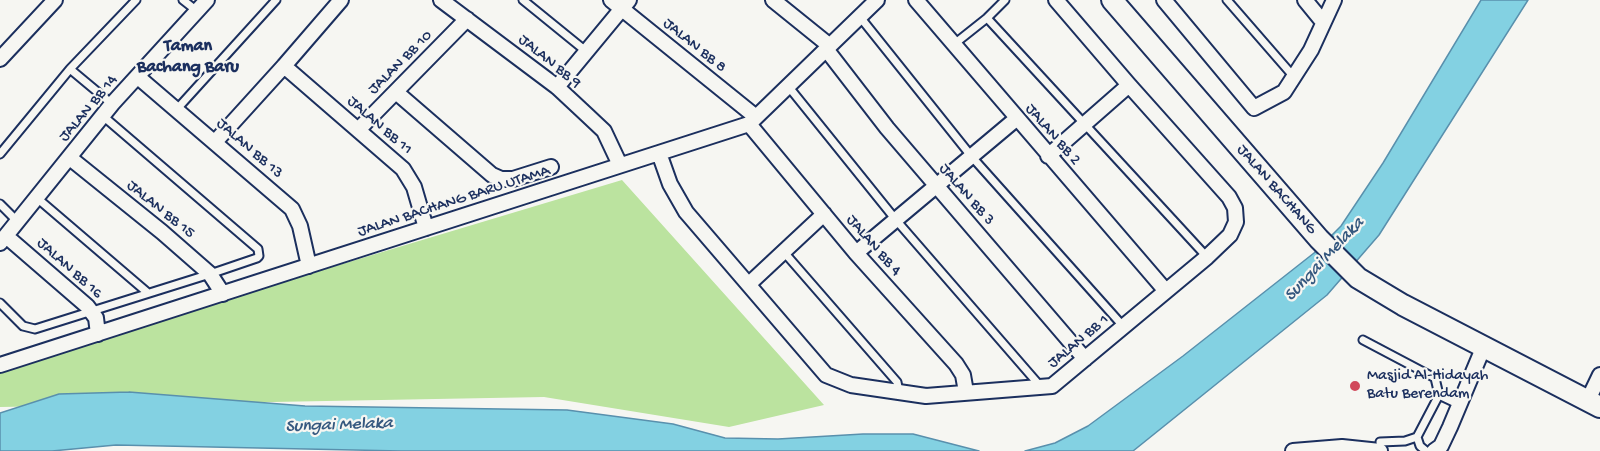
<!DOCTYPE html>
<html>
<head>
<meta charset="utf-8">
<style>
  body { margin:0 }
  canvas { display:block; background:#f6f6f2 }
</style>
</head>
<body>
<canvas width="1600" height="451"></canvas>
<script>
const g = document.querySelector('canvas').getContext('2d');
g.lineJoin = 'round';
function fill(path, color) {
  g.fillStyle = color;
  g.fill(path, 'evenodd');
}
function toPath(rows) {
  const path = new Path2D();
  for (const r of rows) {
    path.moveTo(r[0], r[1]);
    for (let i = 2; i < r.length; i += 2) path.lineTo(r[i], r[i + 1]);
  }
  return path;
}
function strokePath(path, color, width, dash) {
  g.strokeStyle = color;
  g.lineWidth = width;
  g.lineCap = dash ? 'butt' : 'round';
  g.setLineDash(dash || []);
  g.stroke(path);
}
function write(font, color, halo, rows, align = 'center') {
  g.font = font + ' "Gochi Hand",sans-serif';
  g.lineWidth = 4.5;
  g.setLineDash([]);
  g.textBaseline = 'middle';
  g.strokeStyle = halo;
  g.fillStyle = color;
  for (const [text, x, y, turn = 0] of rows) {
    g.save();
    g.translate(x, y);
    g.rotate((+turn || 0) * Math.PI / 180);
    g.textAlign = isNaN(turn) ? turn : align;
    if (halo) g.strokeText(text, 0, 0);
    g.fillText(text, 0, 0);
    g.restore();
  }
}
const green = toPath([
  [622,180,824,405,729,427,544,397,0,407,0,372,116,332]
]);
const water = toPath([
  [1481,0,1528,0,1379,235,1327,295,1133,451,1025,451,1055,443,1088,426,1183,356,1314,253,1341,226,1383,163,1481,0],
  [129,392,305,406,567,410,673,424,725,438,778,439,863,434,913,434,979,451,401,451,116,445,52,451,0,451,0,413,59,394,129,392]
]);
const lane = toPath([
  [183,0,197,11],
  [523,0,587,52],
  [1227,0,1294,77],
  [860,17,972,157,1123,326],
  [987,18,1207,257],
  [953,45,987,18,1005,0],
  [70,69,112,104],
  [788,86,896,220,1041,387],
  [177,109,276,0],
  [0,154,70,69,136,0],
  [37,198,148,293],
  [0,204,17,221],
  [783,251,897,382,899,392],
  [0,303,23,326,35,329,210,274,257,258,259,256,258,249,103,116],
  [1363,340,1435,378,1439,395,1460,405],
  [1380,442,1405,441,1417,437],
  [1426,451,1420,446,1417,437,1439,395]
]);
const street = toPath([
  [441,0,557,87,587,115,604,131,620,165],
  [611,0,756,117],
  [773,0,830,46],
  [916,0,1165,290],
  [1164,0,1254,108,1284,92,1311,50,1334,0],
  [1305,0,1323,22],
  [826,49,887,128,1085,359],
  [0,59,55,0],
  [284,66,403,169,414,187,426,228],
  [138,77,292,209,300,226,309,266],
  [557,87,629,0],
  [396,92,492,175,501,179,513,179,551,167],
  [749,124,856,253,956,364,963,375,966,392],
  [358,130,467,19],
  [215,142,284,66,341,0],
  [659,153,670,184,686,212,826,375,851,385,926,396,1052,386,1207,257,1230,235,1236,222,1235,208,1229,197,1129,85,1056,0],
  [1048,156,1129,85],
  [70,158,162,232,210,274,223,294],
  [6,236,87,306,96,318,98,334],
  [0,243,112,104,207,0],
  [856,253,1016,119],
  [749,284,824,214],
  [0,365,749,124,877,0],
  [1588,400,1600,375],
  [1293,451,1342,447,1380,451],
  [1434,451,1441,446,1450,427,1484,346]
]);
const secondary = toPath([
  [1112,0,1319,239,1358,278,1403,305,1600,407]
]);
const markers = [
  [1355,386,6,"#d1495b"]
];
const streetNames = [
  ["JALAN BB 8",694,46,39],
  ["JALAN BB 9",549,62,39],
  ["JALAN BB 10",401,63,-45],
  ["JALAN BB 14",89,109,-50],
  ["JALAN BB 11",379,126,41],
  ["JALAN BB 2",1052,135,49],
  ["JALAN BB 13",249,149,41],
  ["JALAN BACHANG",1276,190,49],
  ["JALAN BB 3",966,195,49],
  ["JALAN BACHANG BARU UTAMA",454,202,-18],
  ["JALAN BB 15",160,210,39],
  ["JALAN BB 4",873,246,49],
  ["JALAN BB 16",69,269,42],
  ["JALAN BB 1",1079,342,-40]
];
const poiNames = [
  ["Masjid Al-Hidayah",1367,377],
  ["Batu Berendam",1367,395]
];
const neighbourhoodNames = [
  ["Taman",188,47],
  ["Bachang Baru",188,68]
];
const waterNames = [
  ["Sungai Melaka",1325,260,-47],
  ["Sungai Melaka",339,426,-2]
];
fill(green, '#bbe39f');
fill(water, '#83d1e2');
strokePath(water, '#5990ad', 1.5);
strokePath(lane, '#1b2f5e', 11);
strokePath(street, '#1b2f5e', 18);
strokePath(secondary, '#1b2f5e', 24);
strokePath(lane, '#f6f6f2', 7);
strokePath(street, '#f6f6f2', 14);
strokePath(secondary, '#f6f6f2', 20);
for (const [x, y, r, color] of markers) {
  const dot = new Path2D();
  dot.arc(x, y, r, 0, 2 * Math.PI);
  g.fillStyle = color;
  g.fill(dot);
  strokePath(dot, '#f6f6f2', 2);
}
write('16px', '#1b2f5e', '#f6f6f2', streetNames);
write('16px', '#1b2f5e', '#f6f6f2', poiNames, 'left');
write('bold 18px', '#1b2f5e', '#f6f6f2', neighbourhoodNames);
write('italic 18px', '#35587f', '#f6f6f2', waterNames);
</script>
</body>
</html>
